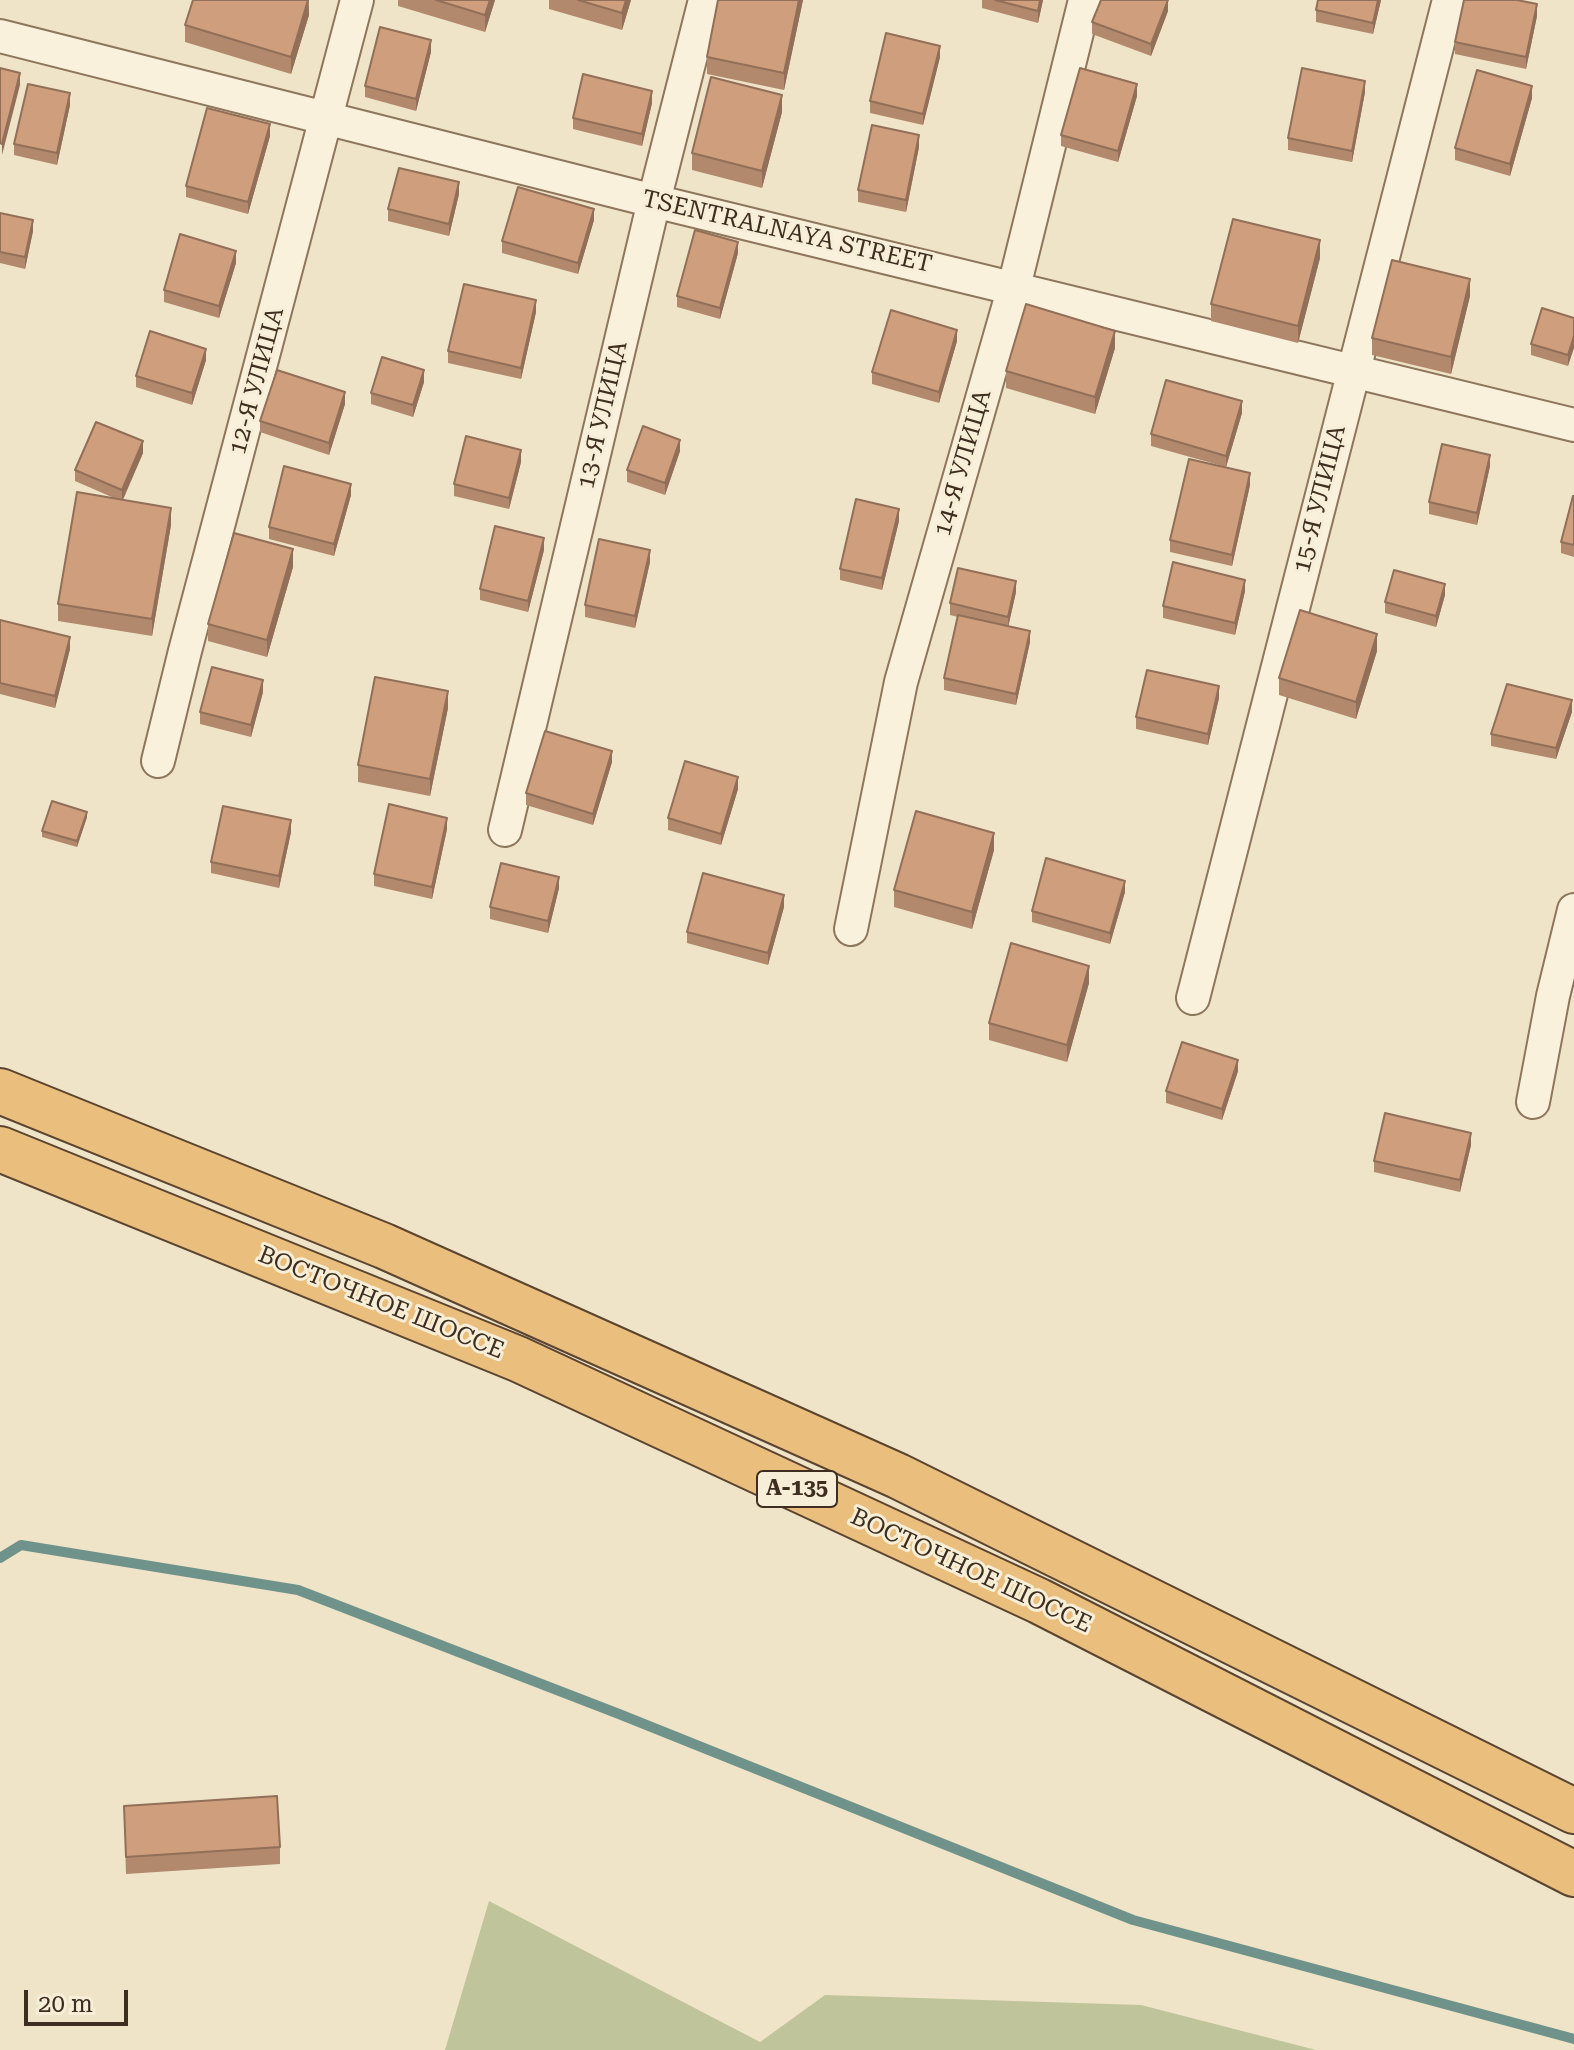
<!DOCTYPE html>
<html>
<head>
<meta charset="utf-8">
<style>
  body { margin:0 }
  #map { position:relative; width:1574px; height:2050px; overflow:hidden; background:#f0e4c8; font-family:"Roboto Serif",serif }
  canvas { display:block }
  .scale { position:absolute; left:24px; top:1990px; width:104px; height:36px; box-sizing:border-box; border:4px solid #3d2e20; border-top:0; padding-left:10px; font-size:24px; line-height:28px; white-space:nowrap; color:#3d2e20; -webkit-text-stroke:6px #f7eed8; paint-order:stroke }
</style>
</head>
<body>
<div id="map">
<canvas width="1574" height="2050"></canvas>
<div class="scale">20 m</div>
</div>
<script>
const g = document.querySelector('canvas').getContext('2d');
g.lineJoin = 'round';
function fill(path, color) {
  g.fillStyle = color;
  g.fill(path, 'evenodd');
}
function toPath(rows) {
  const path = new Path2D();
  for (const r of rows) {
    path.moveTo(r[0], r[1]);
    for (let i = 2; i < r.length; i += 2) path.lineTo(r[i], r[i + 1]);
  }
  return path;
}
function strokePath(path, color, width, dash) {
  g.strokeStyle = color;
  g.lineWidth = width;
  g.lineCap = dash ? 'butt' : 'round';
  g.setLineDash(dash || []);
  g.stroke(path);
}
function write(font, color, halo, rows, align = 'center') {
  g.font = font + ' "Roboto Serif",serif';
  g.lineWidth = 6;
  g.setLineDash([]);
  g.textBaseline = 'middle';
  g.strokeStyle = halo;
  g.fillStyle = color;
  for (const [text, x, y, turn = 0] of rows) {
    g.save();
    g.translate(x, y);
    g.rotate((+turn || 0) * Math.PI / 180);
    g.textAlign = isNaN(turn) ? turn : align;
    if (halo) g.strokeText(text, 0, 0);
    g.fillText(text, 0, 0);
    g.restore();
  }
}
const cemetery = toPath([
  [489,1901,760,2042,825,1995,1141,2005,1316,2050,445,2050]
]);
const stream = toPath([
  [0,1558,21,1545,298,1590,619,1714,1133,1920,1574,2039]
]);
const minor = toPath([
  [0,36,654,201,1574,425],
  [158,761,185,651,357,0],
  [505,830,654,201,705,0],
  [851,929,901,682,1014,287,1085,0],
  [1193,998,1449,0],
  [1533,1102,1553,996,1574,910]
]);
const trunk = toPath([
  [0,1091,384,1246,898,1476,1574,1811],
  [0,1149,518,1359,1039,1601,1574,1874]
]);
const wall = toPath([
  [309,0,309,15,291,74,185,42,185,25],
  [398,0,495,0,485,32,398,6],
  [549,0,631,0,622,30,549,9],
  [718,0,803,0,784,90,707,74,707,57],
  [982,0,1043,0,1038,23,982,8],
  [1381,0,1373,34,1316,22,1316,10],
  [1168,11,1151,56,1092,34,1092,22],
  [1537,16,1526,69,1455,54,1455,42],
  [431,52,416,111,365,97,365,86],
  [940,57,923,125,870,113,870,101],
  [1365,92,1352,162,1288,150,1288,138],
  [1137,96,1118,162,1061,146,1061,135],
  [1532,98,1510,176,1455,160,1455,148],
  [652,103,642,146,573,129,573,118],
  [70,105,57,165,14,155,14,144],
  [782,112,762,188,692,170,692,153],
  [270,136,248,214,186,197,186,186],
  [919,147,906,212,858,202,858,190],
  [459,194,449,236,388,221,388,209],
  [0,213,33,231,25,269,0,263],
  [594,220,578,274,502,253,502,241],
  [738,253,720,319,677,307,677,296],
  [1320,258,1298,343,1211,321,1211,304],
  [236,263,219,318,164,302,164,290],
  [1470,296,1451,374,1372,355,1372,338],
  [536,312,521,379,448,363,448,351],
  [1574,318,1568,366,1531,355,1531,344],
  [957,341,939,403,872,384,872,372],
  [1115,348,1095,414,1006,388,1006,371],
  [206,360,192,405,136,387,136,376],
  [424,382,413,417,371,404,371,393],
  [345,404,329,455,260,432,260,421],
  [1242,413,1226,467,1151,446,1151,434],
  [680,451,665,495,627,482,627,470],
  [143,453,123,500,171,525,152,636,58,621,58,604,114,498,75,481,75,470],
  [521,462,509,509,454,496,454,484],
  [1490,466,1477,525,1429,514,1429,502],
  [1250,485,1232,566,1170,552,1170,540],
  [351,495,334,556,269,539,269,527],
  [1574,496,1574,557,1561,553,1561,542],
  [899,521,882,590,840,580,840,569],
  [544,550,528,612,480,600,480,589],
  [650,562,635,628,585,617,585,605],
  [293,567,267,657,208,641,208,624],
  [1245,591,1235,635,1163,618,1163,606],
  [1016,592,1008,626,1030,642,1016,705,944,690,944,678,958,617,950,615,950,603],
  [1445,595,1436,627,1385,613,1385,602],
  [0,620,70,649,55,708,0,694],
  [1377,651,1356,719,1279,695,1279,678],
  [263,692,251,737,200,724,200,712],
  [1219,698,1208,745,1136,729,1136,717],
  [448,708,430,796,358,782,358,765],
  [1572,712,1556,759,1491,746,1491,734],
  [612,762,593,825,526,805,526,793],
  [738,789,721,845,668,830,668,818],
  [87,817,77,847,42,837,42,831],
  [447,829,432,899,374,886,374,874],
  [291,832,279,888,211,873,211,862],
  [994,850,972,929,894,907,894,890],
  [559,888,548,933,490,919,490,907],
  [1125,892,1110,944,1032,922,1032,911],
  [784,907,768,965,687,943,687,932],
  [1089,983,1067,1062,989,1040,989,1023],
  [1238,1071,1222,1120,1166,1103,1166,1091],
  [1471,1145,1460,1192,1374,1172,1374,1161],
  [124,1806,280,1847,280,1864,126,1874]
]);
const shadedWall = toPath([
  [308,0,309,15,291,74,291,57],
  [490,0,495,0,485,32,485,15],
  [626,0,631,0,622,30,622,13],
  [799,0,803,0,784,90,784,73],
  [1040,0,1043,0,1038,23,1038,11],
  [1168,0,1168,11,1151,56,1151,44],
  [1378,0,1381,0,1373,34,1373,23],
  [1537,4,1537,16,1526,69,1526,57],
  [431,40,431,52,416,111,416,99],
  [940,46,940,57,923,125,923,114],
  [20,73,20,85,2,155,2,144],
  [1365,81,1365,92,1352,162,1352,151],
  [1137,84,1137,96,1118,162,1118,151],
  [1532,86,1532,98,1510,176,1510,164],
  [652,91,652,103,642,146,642,134],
  [70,93,70,105,57,165,57,153],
  [782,95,782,112,762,188,762,171],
  [270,124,270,136,248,214,248,202],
  [919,135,919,147,906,212,906,200],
  [459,182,459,194,449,236,449,224],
  [594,209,594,220,578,274,578,263],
  [33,220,33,231,25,269,25,257],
  [1320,240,1320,258,1298,343,1298,326],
  [738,242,738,253,720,319,720,308],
  [236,251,236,263,219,318,219,306],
  [1470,279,1470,296,1451,374,1451,357],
  [536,300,536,312,521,379,521,368],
  [957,330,957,341,939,403,939,392],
  [1115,331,1115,348,1095,414,1095,397],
  [1574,336,1574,348,1568,366,1568,355],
  [206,349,206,360,192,405,192,393],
  [424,370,424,382,413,417,413,405],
  [345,392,345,404,329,455,329,443],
  [1242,401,1242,413,1226,467,1226,456],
  [680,440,680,451,665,495,665,483],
  [143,441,143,453,122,501,122,490],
  [521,450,521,462,509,509,509,498],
  [1490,455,1490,466,1477,525,1477,513],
  [1250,473,1250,485,1232,566,1232,555],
  [351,484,351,495,334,556,334,544],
  [171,508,171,525,152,636,152,619],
  [899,509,899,521,882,590,882,578],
  [544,538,544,550,528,612,528,601],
  [293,549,293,567,267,657,267,640],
  [650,550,650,562,635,628,635,616],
  [1245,580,1245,591,1235,635,1235,623],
  [1016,581,1016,592,1008,628,1008,617],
  [1445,584,1445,595,1436,627,1436,616],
  [1030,631,1030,642,1016,705,1016,694],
  [1377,634,1377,651,1356,719,1356,702],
  [70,637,70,649,55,708,55,696],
  [263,680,263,692,251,737,251,725],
  [1219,686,1219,698,1208,745,1208,734],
  [448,691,448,708,430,796,430,779],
  [1572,700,1572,712,1556,759,1556,748],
  [612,751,612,762,593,825,593,814],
  [738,777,738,789,721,845,721,834],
  [87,812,87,817,77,847,77,841],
  [447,818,447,829,432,899,432,887],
  [291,820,291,832,279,888,279,876],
  [994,833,994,850,972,929,972,912],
  [559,877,559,888,548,933,548,921],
  [1125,881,1125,892,1110,944,1110,933],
  [784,895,784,907,768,965,768,953],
  [1089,966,1089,983,1067,1062,1067,1045],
  [1238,1060,1238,1071,1222,1120,1222,1109],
  [1471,1133,1471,1145,1460,1192,1460,1180]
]);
const building = toPath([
  [193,0,308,0,291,57,185,25,193,0],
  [436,0,490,0,485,15,436,0],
  [578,0,626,0,622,13,578,0],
  [718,0,799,0,784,73,707,57,718,0],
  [995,0,1040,0,1038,11,995,0],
  [1101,0,1168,0,1151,44,1092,22,1101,0],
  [1318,0,1378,0,1373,23,1316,10,1318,0],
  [1464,0,1517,0,1537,4,1526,57,1455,42,1464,0],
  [380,27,431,40,416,99,365,86,380,27],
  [886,33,940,46,923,114,870,101,886,33],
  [0,68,20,73,2,144,0,143,0,68],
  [1080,68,1137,84,1118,151,1061,135,1080,68],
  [1302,68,1365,81,1352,151,1288,138,1302,68],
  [1477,70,1532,86,1510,164,1455,148,1477,70],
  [583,74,652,91,642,134,573,118,583,74],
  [711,77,782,95,762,171,692,153,711,77],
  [28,84,70,93,57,153,14,144,28,84],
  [207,108,270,124,248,202,186,186,207,108],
  [872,125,919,135,906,200,858,190,872,125],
  [399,168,459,182,449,224,388,209,399,168],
  [518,187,594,209,578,263,502,241,518,187],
  [0,213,33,220,25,257,0,252,0,213],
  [1233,219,1320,240,1298,326,1211,304,1233,219],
  [695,230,738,242,720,308,677,296,695,230],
  [180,234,236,251,219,306,164,290,180,234],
  [1392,260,1470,279,1451,357,1372,338,1392,260],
  [464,284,536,300,521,368,448,351,464,284],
  [1026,304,1115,331,1095,397,1006,371,1026,304],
  [1542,308,1574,318,1574,336,1568,355,1531,344,1542,308],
  [891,310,957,330,939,392,872,372,891,310],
  [150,331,206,349,192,393,136,376,150,331],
  [382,357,424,370,413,405,371,393,382,357],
  [277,370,345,392,329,443,260,421,277,370],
  [1166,380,1242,401,1226,456,1151,434,1166,380],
  [96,422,143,441,122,490,75,470,96,422],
  [643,426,680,440,665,483,627,470,643,426],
  [466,436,521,450,509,498,454,484,466,436],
  [1442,444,1490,455,1477,513,1429,502,1442,444],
  [1189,459,1250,473,1232,555,1170,540,1189,459],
  [284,466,351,484,334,544,269,527,284,466],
  [77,492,171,508,152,619,58,604,77,492],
  [1573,496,1574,496,1574,545,1561,542,1573,496],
  [856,499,899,509,882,578,840,569,856,499],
  [495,526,544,538,528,601,480,589,495,526],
  [234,533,293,549,267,640,208,624,234,533],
  [599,539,650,550,635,616,585,605,599,539],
  [1173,562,1245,580,1235,623,1163,606,1173,562],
  [958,568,1016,581,1008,617,950,603,958,568],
  [1394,570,1445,584,1436,616,1385,602,1394,570],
  [1300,610,1377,634,1356,702,1279,678,1300,610],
  [958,615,1030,631,1016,694,944,678,958,615],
  [0,620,70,637,55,696,0,683,0,620],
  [212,667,263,680,251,725,200,712,212,667],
  [1147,670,1219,686,1208,734,1136,717,1147,670],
  [375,677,448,691,430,779,358,765,375,677],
  [1507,684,1572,700,1556,748,1491,734,1507,684],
  [545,731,612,751,593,814,526,793,545,731],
  [685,761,738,777,721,834,668,818,685,761],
  [52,801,87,812,77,841,42,831,52,801],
  [389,804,447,818,432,887,374,874,389,804],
  [223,806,291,820,279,876,211,862,223,806],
  [916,811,994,833,972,912,894,890,916,811],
  [1046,858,1125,881,1110,933,1032,911,1046,858],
  [501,863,559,877,548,921,490,907,501,863],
  [703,873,784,895,768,953,687,932,703,873],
  [1011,943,1089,966,1067,1045,989,1023,1011,943],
  [1182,1042,1238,1060,1222,1109,1166,1091,1182,1042],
  [1385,1113,1471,1133,1460,1180,1374,1161,1385,1113],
  [277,1796,280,1847,126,1857,124,1806,277,1796]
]);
const shields = [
  [797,1489,80]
];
const shieldNames = [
  ["А-135",797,1489]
];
const streetNames = [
  ["TSENTRALNAYA STREET",787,232,13],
  ["12-Я УЛИЦА",257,381,-75],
  ["13-Я УЛИЦА",603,415,-77],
  ["14-Я УЛИЦА",963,463,-74],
  ["15-Я УЛИЦА",1320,499,-76],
  ["ВОСТОЧНОЕ ШОССЕ",381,1303,22],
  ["ВОСТОЧНОЕ ШОССЕ",971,1571,25]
];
fill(cemetery, '#bfc49a');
strokePath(stream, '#6f938a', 10);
strokePath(minor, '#8d765c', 36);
strokePath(trunk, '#5b4430', 48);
strokePath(minor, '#faf1dc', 32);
strokePath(trunk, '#eabe7c', 44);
fill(wall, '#b2896c');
fill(shadedWall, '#916f58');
fill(building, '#cf9f7d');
strokePath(building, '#916f58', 2);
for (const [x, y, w] of shields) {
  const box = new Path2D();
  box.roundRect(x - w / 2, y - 18, w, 36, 6);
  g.fillStyle = '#f7eed8';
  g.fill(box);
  strokePath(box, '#3d2e20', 2);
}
write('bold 22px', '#3d2e20', null, shieldNames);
write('24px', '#3d2e20', '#f7eed8', streetNames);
</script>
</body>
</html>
